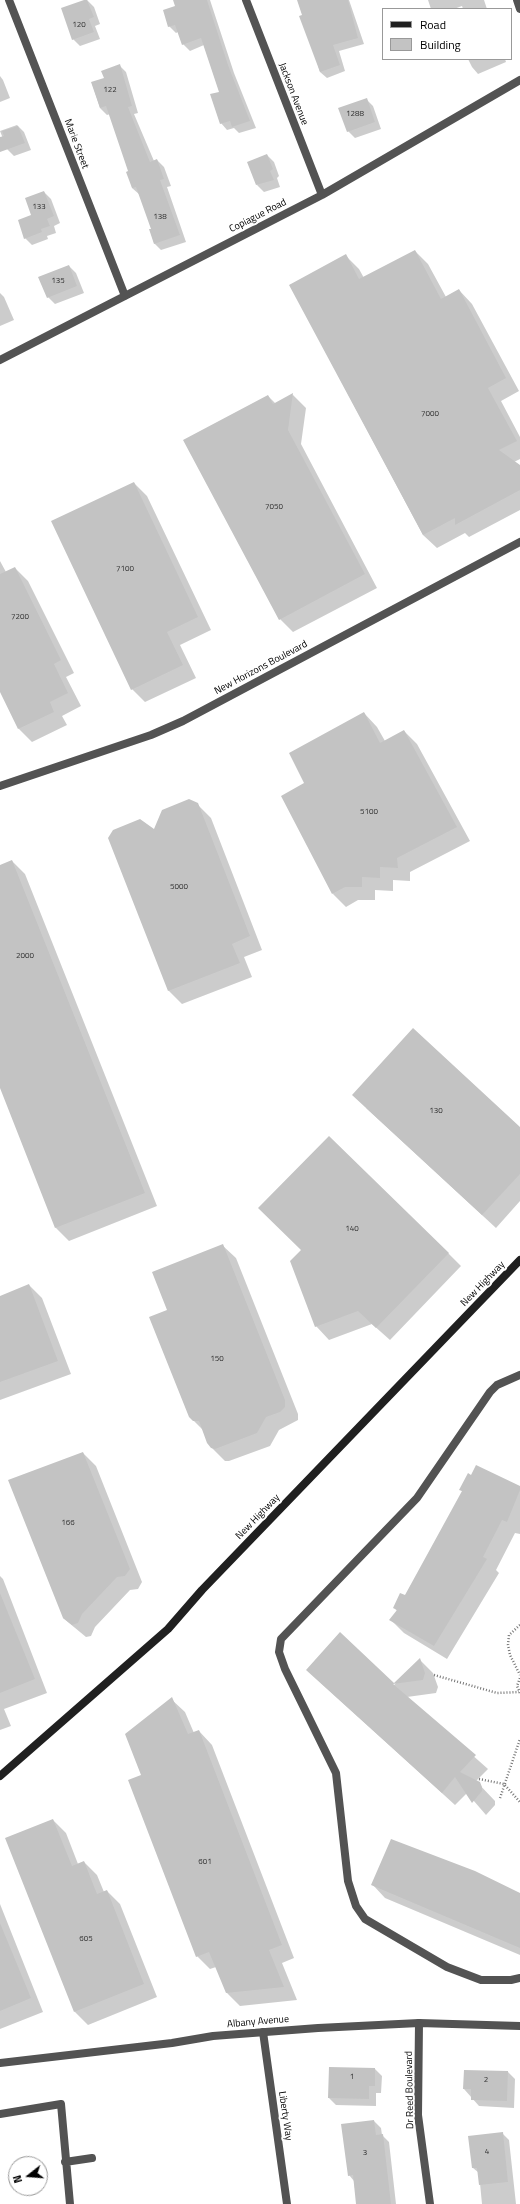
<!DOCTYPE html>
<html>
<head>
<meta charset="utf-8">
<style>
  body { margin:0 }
  #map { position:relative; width:520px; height:2204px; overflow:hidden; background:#fff; font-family:"Titillium Web",sans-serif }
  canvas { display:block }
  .legend { position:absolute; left:382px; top:8px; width:130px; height:52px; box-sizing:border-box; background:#fff; border:1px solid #999; margin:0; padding:5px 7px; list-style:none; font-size:12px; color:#000 }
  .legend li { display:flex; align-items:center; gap:8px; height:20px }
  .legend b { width:20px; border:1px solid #999 }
  .north { position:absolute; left:8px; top:2156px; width:40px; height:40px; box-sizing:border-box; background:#fff; border:1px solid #999; border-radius:50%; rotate:253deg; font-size:11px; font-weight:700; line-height:16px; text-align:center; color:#000 }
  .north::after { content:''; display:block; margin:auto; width:14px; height:18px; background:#000; clip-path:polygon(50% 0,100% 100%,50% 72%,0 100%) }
</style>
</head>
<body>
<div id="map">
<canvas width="520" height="2204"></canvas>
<ul class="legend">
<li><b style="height:5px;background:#202020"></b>Road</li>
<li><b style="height:11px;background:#c3c3c3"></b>Building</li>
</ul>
<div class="north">N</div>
</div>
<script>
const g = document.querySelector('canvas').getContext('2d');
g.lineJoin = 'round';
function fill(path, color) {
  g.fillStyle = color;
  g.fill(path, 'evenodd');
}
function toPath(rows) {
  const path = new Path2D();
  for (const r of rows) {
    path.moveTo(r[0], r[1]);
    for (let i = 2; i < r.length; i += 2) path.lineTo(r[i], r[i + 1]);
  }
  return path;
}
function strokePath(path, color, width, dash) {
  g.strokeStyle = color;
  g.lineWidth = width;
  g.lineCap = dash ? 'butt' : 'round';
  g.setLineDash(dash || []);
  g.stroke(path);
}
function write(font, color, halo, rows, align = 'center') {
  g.font = font + ' "Titillium Web",sans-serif';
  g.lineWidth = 4;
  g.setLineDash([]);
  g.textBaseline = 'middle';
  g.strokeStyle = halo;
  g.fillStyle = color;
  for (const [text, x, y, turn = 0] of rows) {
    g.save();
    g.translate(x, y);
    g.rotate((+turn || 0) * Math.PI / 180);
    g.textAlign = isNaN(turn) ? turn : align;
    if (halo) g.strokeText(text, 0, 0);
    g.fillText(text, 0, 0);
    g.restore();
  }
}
const shadow = toPath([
  [87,0,94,7,100,24,95,26,100,39,80,46,73,39],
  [174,0,210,0,234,73,256,128,239,133,234,128,227,130,221,123,220,92,204,45,190,51,183,44,178,32,176,33,169,26,176,7],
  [298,0,349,0,364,44,339,51,345,71,327,78,320,72],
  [428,0,484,0,487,9,463,9,462,6,454,9,431,9],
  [468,59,505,59,506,62,478,74,472,67],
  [119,65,126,72,138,113,134,114,154,161,157,160,164,167,171,186,167,187,186,242,161,250,154,243,152,229,140,195,132,188,130,171,110,114,107,115,100,108,92,83,106,79],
  [0,76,3,80,10,98,0,102],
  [366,99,373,106,381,129,355,138,348,131],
  [17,125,24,132,31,150,14,156,7,149,0,131],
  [267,155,274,162,279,176,277,178,280,187,264,192,257,185],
  [44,192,51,199,60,223,54,226,56,233,47,236,48,239,32,245,25,238,33,216],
  [415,251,428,264,446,297,459,290,472,304,519,391,501,401,520,437,520,459,514,462,520,466,520,510,469,537,465,533,437,548,423,535,290,285,346,256,359,269,364,278],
  [69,266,76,273,84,293,55,304,48,297],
  [0,293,4,297,14,320,0,326],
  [293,395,306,408,301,444,377,588,293,632,280,619,268,396,276,404],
  [134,483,147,496,211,630,180,645,196,678,145,702,132,689],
  [0,561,6,572,15,568,28,581,74,673,66,677,81,706,62,716,67,725,32,742,19,729,0,690],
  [364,713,377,727,385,741,404,731,417,744,470,841,410,872,410,881,393,880,393,891,375,890,375,900,358,900,346,907,333,894],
  [197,804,211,818,262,950,244,957,252,977,182,1004,169,991,109,838,155,831],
  [12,861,25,874,157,1206,69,1241,56,1228,0,1085,0,866],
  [366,1108,520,1129,520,1201,496,1228],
  [222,1245,236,1258,298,1414,298,1420,279,1430,270,1446,229,1461,225,1461,211,1447,204,1431,190,1417,168,1310],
  [448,1253,461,1266,390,1340,372,1324,329,1340,316,1326],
  [29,1285,42,1298,71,1374,0,1400,0,1297],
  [83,1453,96,1466,142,1582,138,1589,130,1590,95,1627,91,1636,86,1637,63,1618],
  [520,1488,520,1534,515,1533,496,1570,499,1573,447,1659,404,1633,391,1620,397,1611,394,1607,405,1596,463,1492,460,1489],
  [0,1576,3,1579,47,1693,4,1709,11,1726,0,1730],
  [340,1634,394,1685,420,1660,433,1673,438,1687,436,1693,407,1697,488,1769,476,1781,495,1801,495,1805,486,1815,467,1793,455,1805,321,1683],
  [171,1699,185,1712,194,1733,199,1731,212,1745,294,1958,282,1963,297,2000,240,2006,227,1993,216,1967,210,1969,197,1956,142,1775],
  [53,1820,66,1833,78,1864,84,1862,97,1875,104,1892,107,1891,120,1904,157,1997,88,2025,75,2012],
  [372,1884,520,1893,520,1955,385,1898],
  [0,1904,43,2012,0,2029],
  [375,2069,382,2076,381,2093,376,2093,376,2106,336,2105,329,2098],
  [508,2072,515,2079,514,2108,479,2106,464,2089],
  [374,2121,381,2128,382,2135,389,2142,396,2204,357,2204,354,2181,349,2175],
  [502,2133,509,2140,516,2204,482,2204,479,2173,473,2168]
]);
const building = toPath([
  [84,0,87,0,94,17,89,19,94,32,72,40,61,8],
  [173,0,207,0,228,65,250,121,232,127,230,121,220,124,210,94,219,92,201,38,182,45,175,25,168,27,163,10,175,6],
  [297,0,348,0,358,38,333,45,340,65,320,72,299,16,302,15],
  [120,64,132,106,128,107,150,162,157,159,164,179,160,180,180,235,154,244,149,229,151,229,136,187,132,188,126,172,128,171,106,106,100,108,91,82,104,78,101,71],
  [367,98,375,122,347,132,338,108],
  [18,126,25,143,0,152,0,137,4,136,2,131],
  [267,154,273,169,270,171,274,180,256,185,247,162],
  [44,191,54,216,47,219,50,226,41,229,42,232,24,239,18,220,31,215,25,198],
  [415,250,441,299,459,289,506,378,488,388,517,441,499,450,520,465,520,490,455,525,455,518,423,535,289,285,346,254,359,279],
  [69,265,77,286,47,298,38,277],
  [293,393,288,430,365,574,279,620,183,440,268,395,273,404],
  [134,482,198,617,167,632,183,665,131,690,51,521],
  [15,567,61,660,54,664,68,693,50,702,54,712,18,729,0,692,0,574],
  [364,712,380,743,404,730,457,827,397,858,398,868,380,867,380,878,362,877,362,887,345,887,332,894,281,796,304,783,289,753],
  [189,799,198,803,250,936,232,944,240,963,168,991,108,838,113,830,140,819,154,829,162,810],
  [12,860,145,1193,55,1228,0,1088,0,865],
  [413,1028,520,1127,520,1174,482,1215,352,1095],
  [329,1136,449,1253,376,1328,358,1311,315,1327,290,1261,301,1250,258,1208],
  [223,1244,285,1400,285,1407,280,1412,266,1417,257,1433,215,1449,211,1448,207,1443,199,1421,193,1421,189,1417,149,1317,167,1310,152,1272],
  [29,1284,58,1361,0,1382,0,1296],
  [83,1452,130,1569,125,1576,117,1577,82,1614,78,1623,72,1625,63,1618,8,1480],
  [476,1465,520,1486,520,1490,507,1522,502,1520,483,1557,487,1559,434,1646,389,1620,397,1610,393,1608,400,1593,405,1595,462,1491,459,1490,468,1473,471,1475],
  [0,1593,35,1679,0,1693],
  [340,1632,394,1683,420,1658,425,1673,423,1680,393,1684,476,1755,460,1772,480,1782,482,1787,482,1791,472,1803,455,1777,442,1793,306,1670],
  [172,1697,188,1734,199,1730,282,1945,269,1950,284,1987,226,1993,209,1952,196,1957,128,1780,141,1775,125,1734],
  [53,1819,72,1866,84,1861,97,1894,107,1890,144,1984,74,2012,5,1838],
  [391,1839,475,1871,520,1893,520,1948,371,1885],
  [0,1923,31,1998,0,2011],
  [329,2067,375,2068,375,2086,369,2086,369,2099,328,2098],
  [464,2070,508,2071,507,2101,471,2100,471,2089,463,2089],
  [374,2120,376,2135,383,2134,391,2204,356,2204,353,2175,348,2176,341,2124],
  [503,2132,508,2182,479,2185,477,2168,472,2168,468,2136]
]);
const path = toPath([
  [520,1625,509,1635,508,1645,510,1655,520,1675],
  [434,1675,497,1693,519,1692],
  [520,1693,517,1686,520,1678],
  [479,1779,504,1784,520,1802],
  [500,1798,520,1739]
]);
const service = toPath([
  [520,1375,497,1385,490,1392,417,1498,281,1639,279,1652,285,1669,336,1773,348,1881,356,1906,365,1919,447,1967,481,1980,511,1980,520,1978],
  [0,2114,61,2104,70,2204],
  [65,2162,92,2158]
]);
const minor = toPath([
  [9,0,125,296],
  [246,0,322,195],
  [517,0,520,9],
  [0,360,322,195,520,80],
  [0,786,151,735,183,721,520,542],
  [419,2023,418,2115,430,2204],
  [263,2032,287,2204]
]);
const tertiary = toPath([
  [0,2063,172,2043,213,2036,318,2028,419,2023,520,2026]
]);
const secondary = toPath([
  [0,1776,168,1629,202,1590,520,1260]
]);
const numberNames = [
  ["120",79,25],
  ["122",110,90],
  ["1288",355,114],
  ["133",39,207],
  ["138",160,217],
  ["135",58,281],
  ["7000",430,414],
  ["7050",274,507],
  ["7100",125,569],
  ["7200",20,617],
  ["5100",369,812],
  ["5000",179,887],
  ["2000",25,956],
  ["130",436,1111],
  ["140",352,1229],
  ["150",217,1359],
  ["166",68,1523],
  ["601",205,1862],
  ["605",86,1939],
  ["1",352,2077],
  ["2",486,2080],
  ["4",487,2152],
  ["3",365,2153]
];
const streetNames = [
  ["Jackson Avenue",293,94,69],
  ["Marie Street",76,144,69],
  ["Copiague Road",258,216,-27],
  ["New Horizons Boulevard",261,668,-28],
  ["New Highway",483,1284,-46],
  ["New Highway",258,1517,-46],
  ["Albany Avenue",258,2022,-5],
  ["Dr Reed Boulevard",410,2090,-91],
  ["Liberty Way",285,2116,82]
];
fill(shadow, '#0003');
fill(building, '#c3c3c3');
strokePath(path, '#757575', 2.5, [1, 2]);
strokePath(service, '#535353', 8);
strokePath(minor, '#535353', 8);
strokePath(tertiary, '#535353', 8);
strokePath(secondary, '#202020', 8);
write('8px', '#313131', null, numberNames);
write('10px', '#000', '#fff', streetNames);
</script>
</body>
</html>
